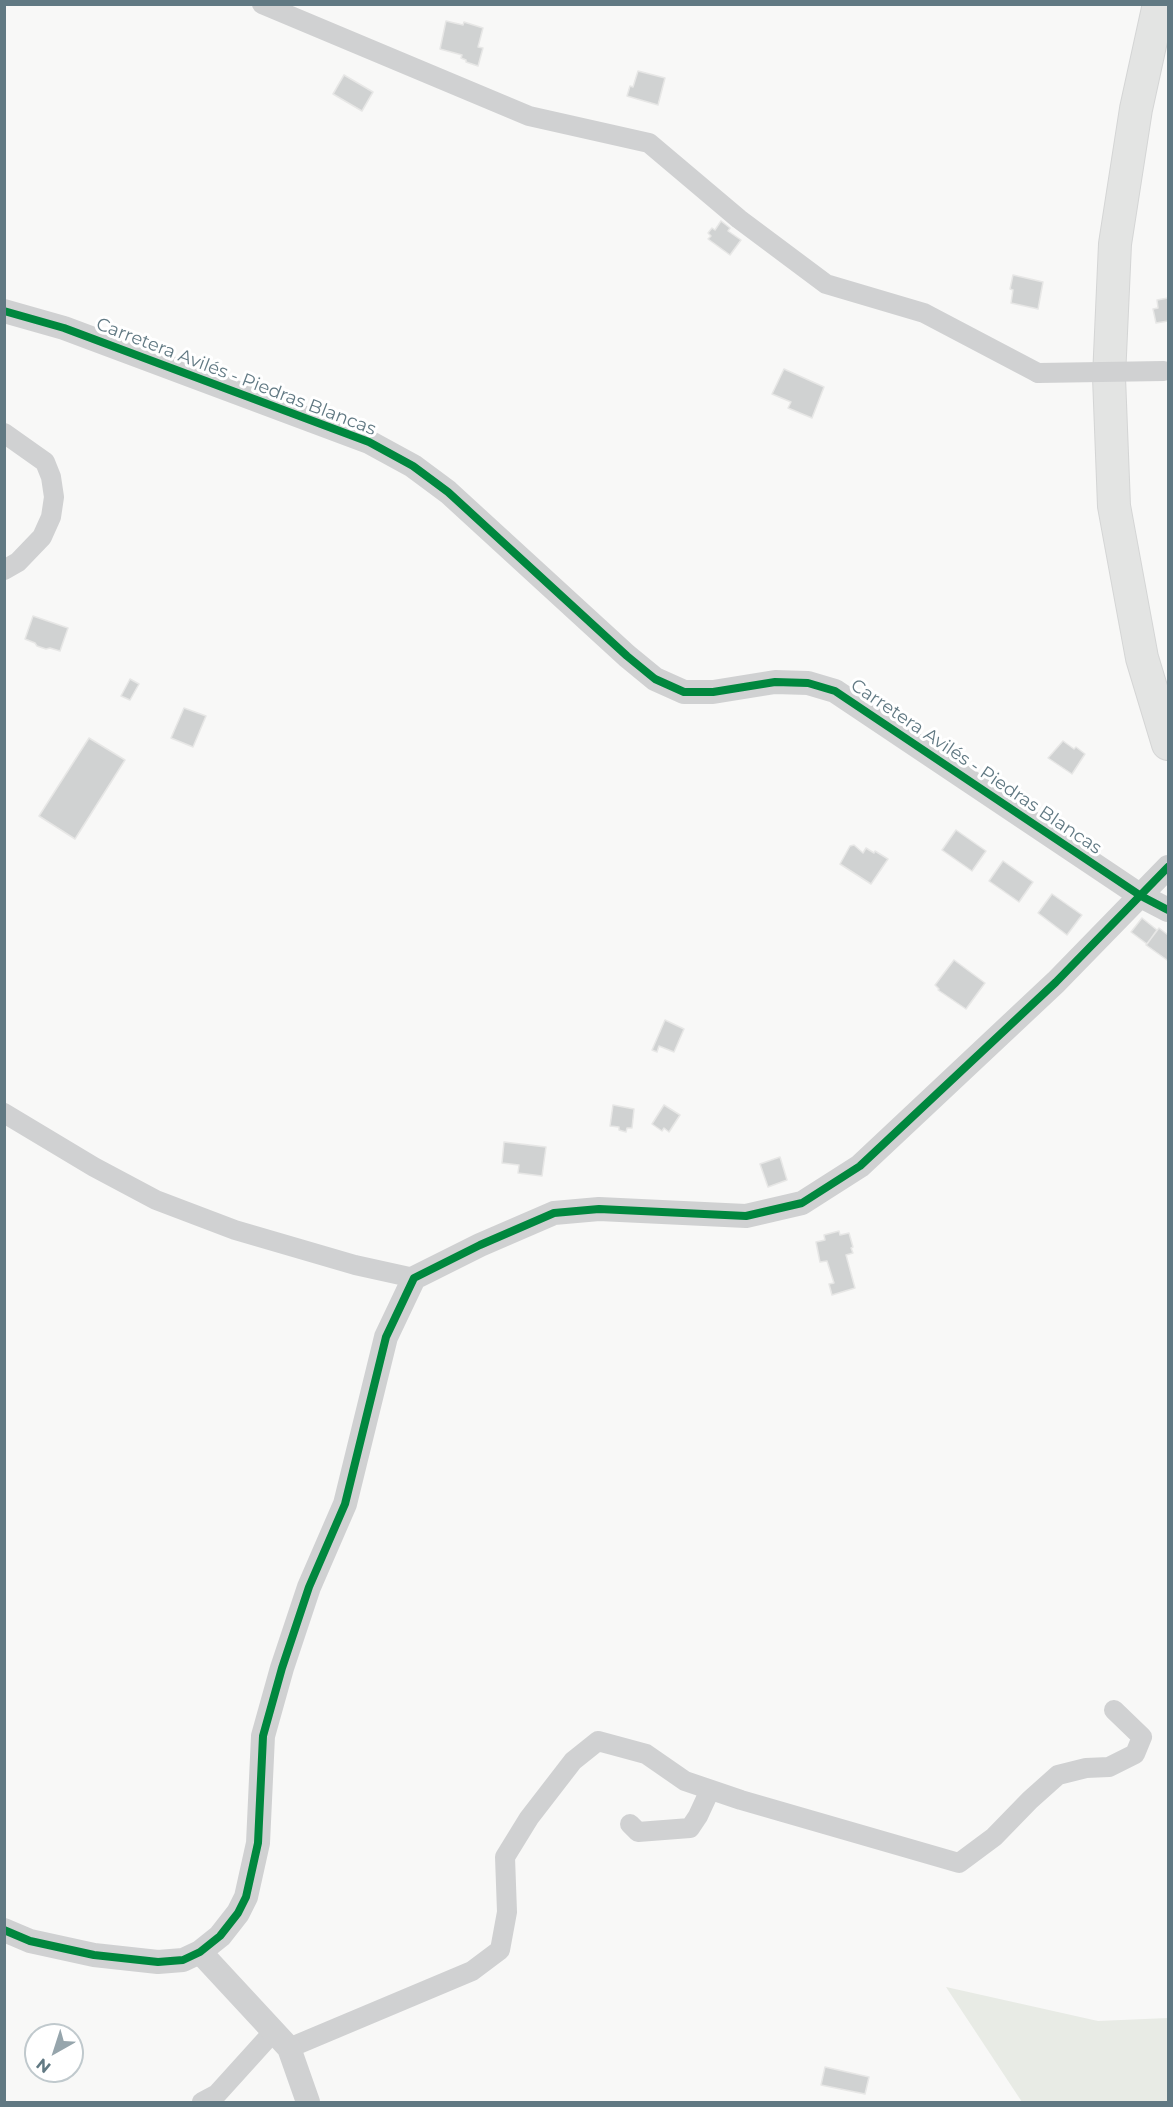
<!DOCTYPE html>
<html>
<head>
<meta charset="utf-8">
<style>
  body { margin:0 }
  #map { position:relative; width:1173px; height:2107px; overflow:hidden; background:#f8f8f7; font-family:Montserrat,sans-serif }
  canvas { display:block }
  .frame { position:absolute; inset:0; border:6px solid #617983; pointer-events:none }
  .north { position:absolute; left:24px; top:2023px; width:60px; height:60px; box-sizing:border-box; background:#fff; border:2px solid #c0c9cd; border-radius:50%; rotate:219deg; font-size:16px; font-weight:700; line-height:24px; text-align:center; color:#617983 }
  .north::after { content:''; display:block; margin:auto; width:21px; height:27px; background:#96a5ac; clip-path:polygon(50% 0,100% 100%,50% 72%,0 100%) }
</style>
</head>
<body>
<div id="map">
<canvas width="1173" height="2107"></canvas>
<div class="frame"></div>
<div class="north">N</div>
</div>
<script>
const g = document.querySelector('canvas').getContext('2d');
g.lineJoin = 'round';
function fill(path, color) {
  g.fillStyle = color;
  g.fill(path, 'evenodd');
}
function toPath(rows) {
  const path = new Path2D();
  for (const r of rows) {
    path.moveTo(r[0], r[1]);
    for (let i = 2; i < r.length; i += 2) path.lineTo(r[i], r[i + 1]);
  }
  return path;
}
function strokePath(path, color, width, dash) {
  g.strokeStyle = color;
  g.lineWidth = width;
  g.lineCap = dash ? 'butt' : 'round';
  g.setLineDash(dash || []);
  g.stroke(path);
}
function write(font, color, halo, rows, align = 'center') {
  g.font = font + ' Montserrat,sans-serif';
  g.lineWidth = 6;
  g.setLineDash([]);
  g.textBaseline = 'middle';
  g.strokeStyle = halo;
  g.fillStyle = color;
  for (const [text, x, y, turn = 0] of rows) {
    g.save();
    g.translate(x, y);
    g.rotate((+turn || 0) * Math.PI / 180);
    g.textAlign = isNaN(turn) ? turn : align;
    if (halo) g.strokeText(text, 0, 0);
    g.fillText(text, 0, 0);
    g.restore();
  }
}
const green = toPath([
  [946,1987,1098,2021,1168,2018,1168,2102,1022,2102]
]);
const building = toPath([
  [446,21,463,25,464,22,483,28,478,47,483,48,478,66,466,62,466,60,461,58,462,55,440,49,446,21],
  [638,71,665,78,658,105,627,96,630,86,633,87,638,71],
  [344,75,373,92,362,111,333,94,344,75],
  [721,221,730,228,728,231,741,240,730,255,708,239,711,236,708,233,712,228,715,230,721,221],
  [1013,275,1043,282,1038,309,1011,303,1013,290,1010,289,1013,275],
  [1168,298,1168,321,1156,323,1153,309,1158,308,1157,300,1168,298],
  [784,369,824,387,812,418,788,408,791,402,772,394,784,369],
  [33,616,68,628,60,651,50,648,46,649,37,646,35,643,25,639,33,616],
  [130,679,139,684,130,700,121,696,130,679],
  [184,708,206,716,193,747,171,738,184,708],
  [89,738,125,760,75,839,39,816,89,738],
  [1063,741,1074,749,1076,747,1085,754,1072,774,1048,758,1063,741],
  [956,830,986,851,972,871,942,850,956,830],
  [854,845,863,853,866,848,874,853,875,851,888,859,871,884,840,864,850,846,854,845],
  [1003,861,1033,882,1019,902,989,881,1003,861],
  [1052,894,1082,915,1067,935,1038,913,1052,894],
  [1142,918,1157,930,1147,944,1131,932,1142,918],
  [1159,928,1168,935,1168,959,1167,960,1146,945,1159,928],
  [954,960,985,983,966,1009,938,990,939,989,935,985,954,960],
  [665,1020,684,1029,674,1052,659,1046,657,1052,652,1050,665,1020],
  [613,1105,634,1109,632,1128,627,1128,626,1132,619,1130,619,1127,610,1126,613,1105],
  [664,1105,680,1115,669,1132,664,1128,662,1131,652,1124,664,1105],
  [504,1142,546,1147,542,1176,518,1173,519,1165,502,1163,504,1142],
  [780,1157,787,1180,768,1187,760,1164,780,1157],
  [839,1231,840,1235,849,1233,853,1247,851,1248,853,1253,846,1255,855,1288,832,1295,829,1284,834,1283,827,1261,820,1262,816,1242,825,1240,824,1235,839,1231],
  [825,2067,869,2077,865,2094,821,2085,825,2067]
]);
const minor = toPath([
  [262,4,529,116,649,143,739,219,826,284,924,313,1038,373],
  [4,433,45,462,51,477,54,497,51,517,42,537,18,562,4,570],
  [4,1113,94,1167,156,1200,235,1230,355,1265,414,1278],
  [630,1824,638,1832,690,1828,698,1816,710,1790],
  [289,2048,472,1971,500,1950,507,1912,505,1857,529,1818,573,1761,598,1741,646,1754,685,1781,741,1800,959,1863,994,1837,1030,1800,1058,1775,1086,1768,1109,1767,1135,1754,1142,1737,1114,1710],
  [202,2102,217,2094,274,2031]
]);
const tertiary = toPath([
  [4,311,64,328,369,442,413,466,448,492,627,656,655,679,684,692,713,692,775,682,808,683,835,691,1141,896,1168,910],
  [4,1930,30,1941,94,1955,158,1962,183,1960,200,1952,220,1936,238,1913,246,1897,258,1843,263,1736,282,1668,309,1587,345,1504,386,1337,414,1278,480,1245,554,1213,599,1209,746,1216,802,1203,860,1166,1056,982,1168,867],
  [200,1952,289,2048,308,2102]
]);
const trunk = toPath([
  [1159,4,1136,109,1115,244,1109,377,1114,506,1142,658,1168,744]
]);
const minorBridge = toPath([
  [1038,373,1164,371]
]);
const cycleway = toPath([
  [4,311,64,328,369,442,413,466,448,492,627,656,655,679,684,692,713,692,775,682,808,683,835,691,1141,896,1168,910],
  [4,1930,30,1941,94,1955,158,1962,183,1960,200,1952,220,1936,238,1913,246,1897,258,1843,263,1736,282,1668,309,1587,345,1504,386,1337,414,1278,480,1245,554,1213,599,1209,746,1216,802,1203,860,1166,1056,982,1168,867]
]);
const streetNames = [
  ["Carretera Avilés - Piedras Blancas",236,377,21],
  ["Carretera Avilés - Piedras Blancas",976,767,34]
];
fill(green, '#e8ebe5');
fill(building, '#d0d2d2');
strokePath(building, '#e7e7e6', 1.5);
strokePath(trunk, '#d4d5d5', 34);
strokePath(minor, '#d0d1d2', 20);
strokePath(tertiary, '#d0d1d2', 24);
strokePath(trunk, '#e3e4e3', 32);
strokePath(minorBridge, '#d0d1d2', 20);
strokePath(cycleway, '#00873e', 8);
write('18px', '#617983', '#fff', streetNames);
</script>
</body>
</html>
